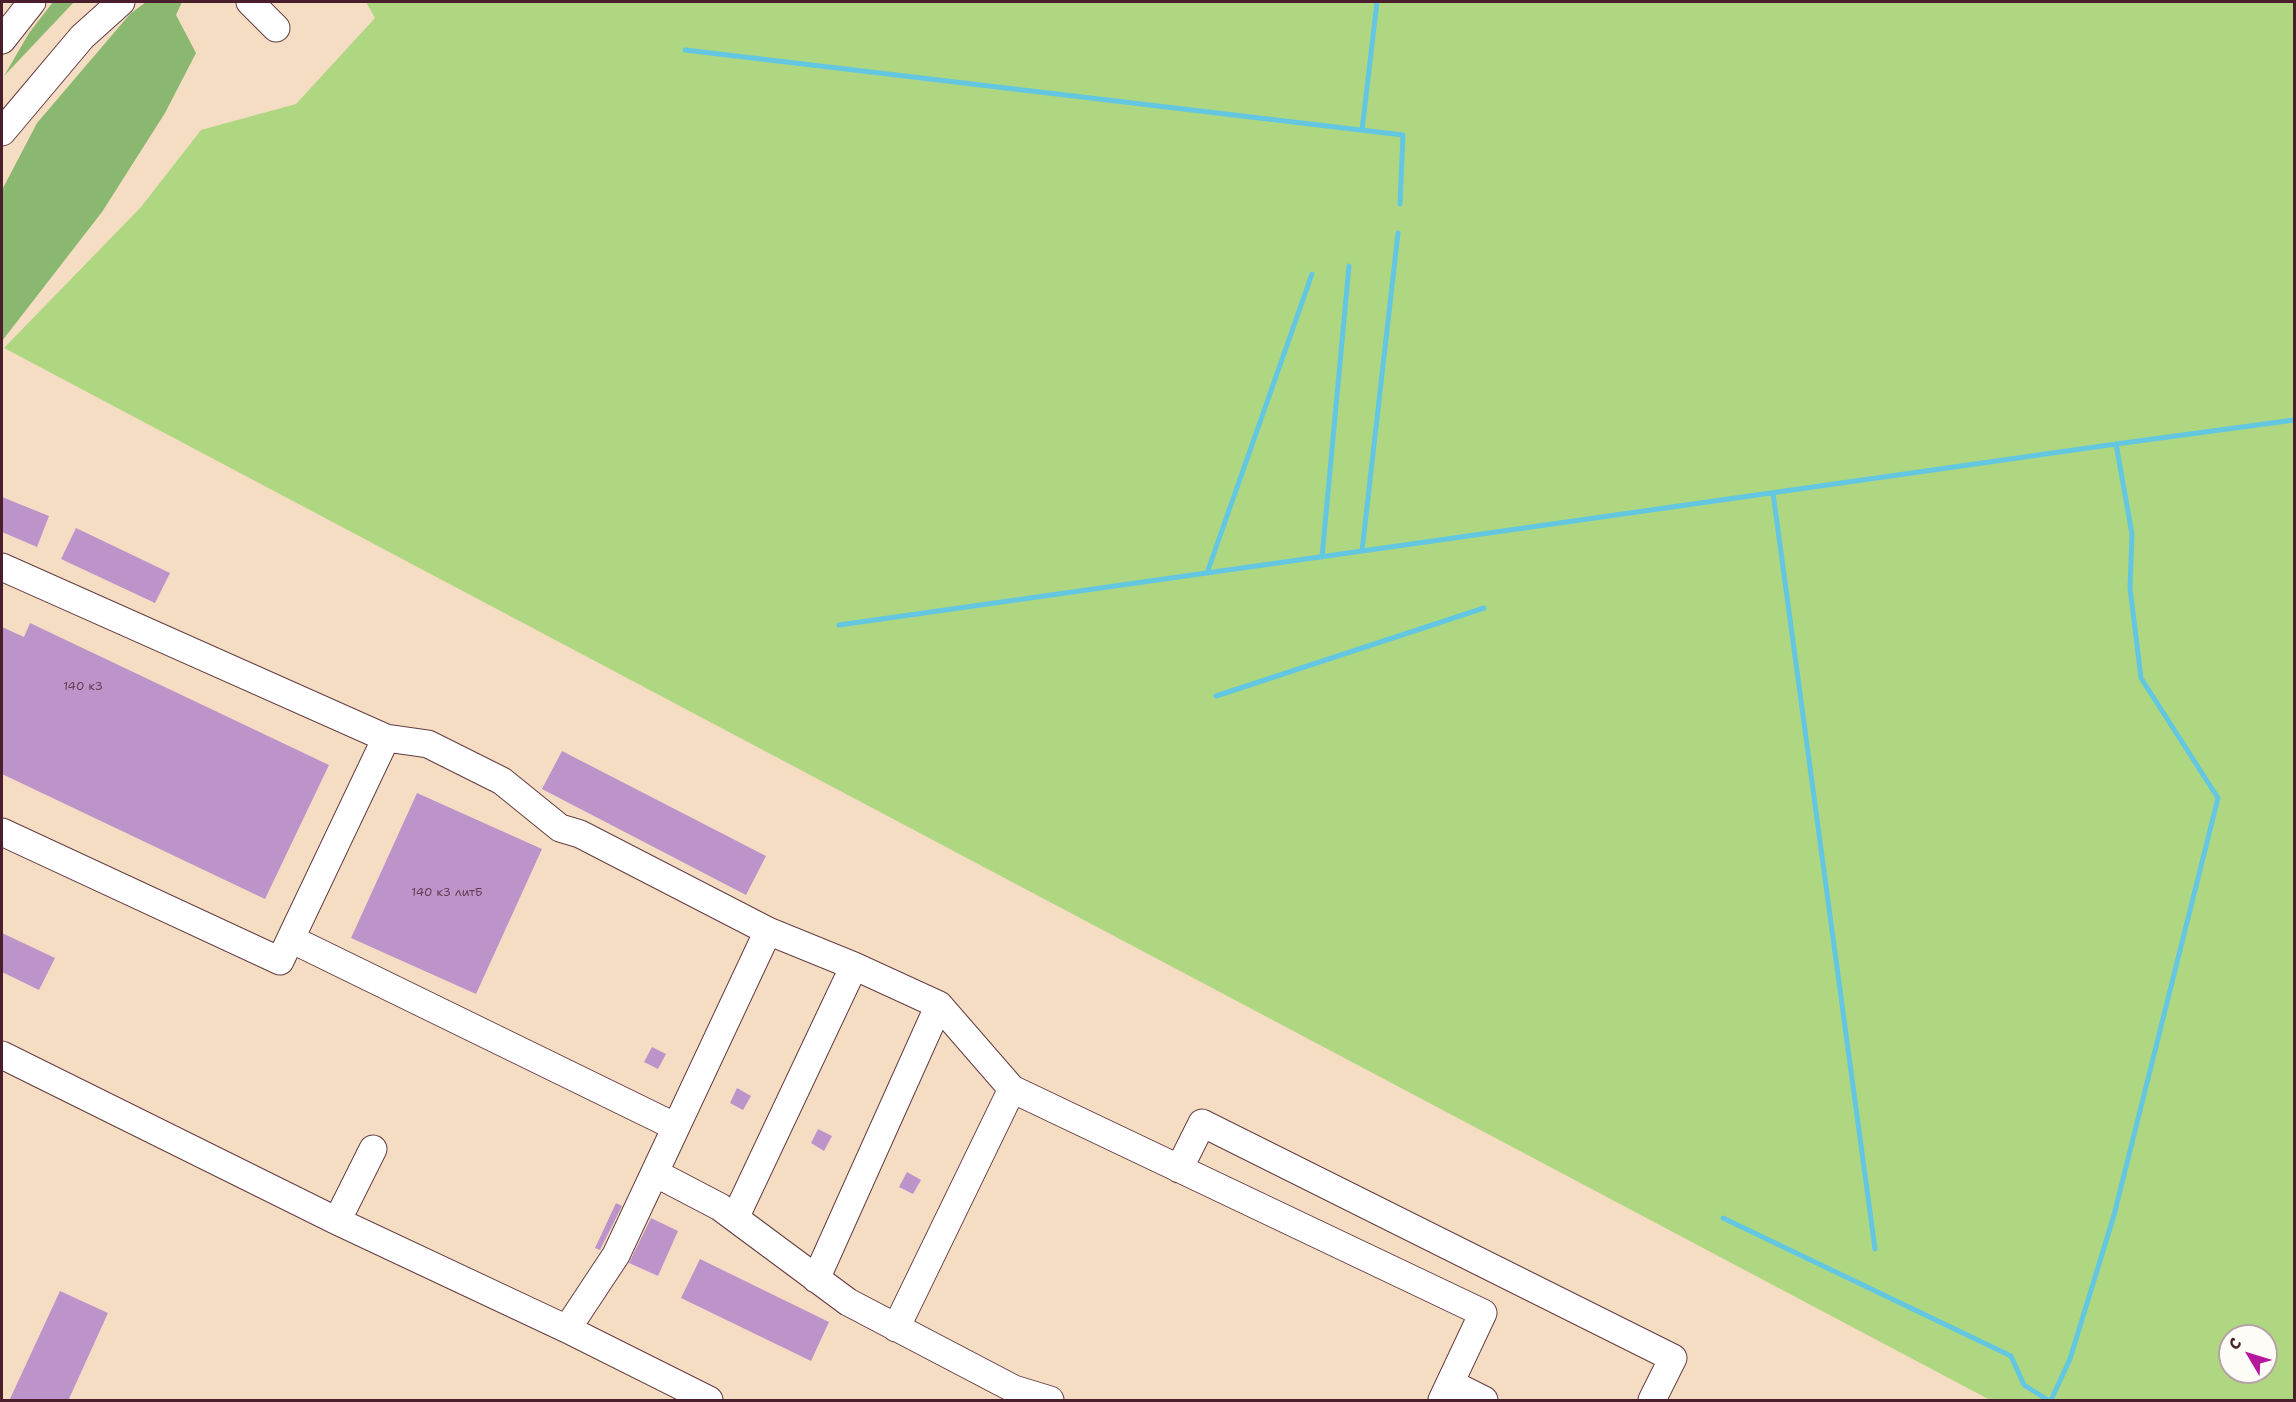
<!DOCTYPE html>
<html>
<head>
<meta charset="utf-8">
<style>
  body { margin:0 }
  #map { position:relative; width:2296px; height:1402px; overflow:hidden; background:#f5ddc3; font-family:"Shantell Sans",sans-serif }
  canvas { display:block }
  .frame { position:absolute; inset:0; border:3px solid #4a1f2b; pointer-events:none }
  .north { position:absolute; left:2218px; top:1324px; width:60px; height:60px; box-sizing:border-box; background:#fdfcf7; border:2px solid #b5a4a5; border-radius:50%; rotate:308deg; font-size:16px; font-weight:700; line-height:24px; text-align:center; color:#4a1f2b }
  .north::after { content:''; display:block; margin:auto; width:21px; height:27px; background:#b5179e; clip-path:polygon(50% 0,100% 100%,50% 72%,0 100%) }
</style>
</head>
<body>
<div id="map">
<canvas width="2296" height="1402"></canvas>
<div class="frame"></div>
<div class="north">С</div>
</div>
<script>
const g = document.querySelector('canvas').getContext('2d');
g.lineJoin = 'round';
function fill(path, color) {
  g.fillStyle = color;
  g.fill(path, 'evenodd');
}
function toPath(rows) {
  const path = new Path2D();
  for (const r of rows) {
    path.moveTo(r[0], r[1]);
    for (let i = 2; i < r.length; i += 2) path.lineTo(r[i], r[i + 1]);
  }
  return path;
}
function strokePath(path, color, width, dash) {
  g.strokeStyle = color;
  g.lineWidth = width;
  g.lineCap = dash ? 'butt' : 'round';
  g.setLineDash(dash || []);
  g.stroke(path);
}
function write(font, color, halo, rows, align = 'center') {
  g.font = font + ' "Shantell Sans",sans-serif';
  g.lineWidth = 4.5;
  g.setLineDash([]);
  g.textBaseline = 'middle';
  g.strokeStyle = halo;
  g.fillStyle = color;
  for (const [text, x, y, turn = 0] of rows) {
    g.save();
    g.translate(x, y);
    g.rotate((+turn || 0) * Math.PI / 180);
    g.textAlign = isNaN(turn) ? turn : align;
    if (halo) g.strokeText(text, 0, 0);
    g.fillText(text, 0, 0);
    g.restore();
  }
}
const green = toPath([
  [366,2,2294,2,2294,1400,1990,1400,4,348,141,207,201,130,296,104,375,18],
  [2230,1336,2266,1336,2266,1372,2230,1372]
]);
const forest = toPath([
  [53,2,74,2,4,76,29,33],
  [146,2,182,2,176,15,196,53,165,113,102,212,2,341,2,190,37,123,130,14]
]);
const stream = toPath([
  [685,50,1403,135,1400,204],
  [1362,130,1377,2],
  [1398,233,1362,551,2116,444],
  [1773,493,1875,1249],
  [1322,557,1349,266],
  [1207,573,1312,274],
  [839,625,1362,551],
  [1216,696,1484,608],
  [1723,1218,2011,1356,2024,1385,2048,1400],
  [2051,1400,2070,1359,2114,1215,2218,798,2141,678,2130,588,2132,534,2116,444,2294,420]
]);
const building = toPath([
  [2,497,49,516,37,547,2,532],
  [76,528,170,573,155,603,61,559],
  [30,623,329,765,265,899,2,774,2,627,24,637],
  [562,751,766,856,746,895,542,789],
  [417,793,542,849,476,994,351,938],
  [2,933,55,958,39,990,2,972],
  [652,1047,666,1054,658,1069,644,1062],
  [737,1088,751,1096,743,1110,730,1103],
  [818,1129,832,1136,824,1151,811,1143],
  [907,1172,921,1180,913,1194,899,1187],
  [616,1203,622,1206,600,1250,595,1248],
  [651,1218,678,1231,658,1276,629,1263],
  [700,1259,829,1322,811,1361,681,1298],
  [60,1291,108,1313,68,1401,9,1401]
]);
const minor = toPath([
  [250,2,276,28],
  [2,40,32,2],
  [2,132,82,37,121,2],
  [2,567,386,738,428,744,502,781,560,828,580,834,768,931,616,1255,567,1329],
  [2,832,280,961,386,738],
  [768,931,854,966,939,1005,1012,1089,1483,1313,1442,1400],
  [291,939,676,1127],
  [2,1055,337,1221,567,1329,709,1400],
  [1179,1169,1202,1123,1673,1358,1652,1400],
  [655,1173,720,1207,848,1302,1014,1389,1050,1400],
  [735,1218,854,966],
  [337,1221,373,1149],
  [816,1279,939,1005],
  [896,1328,1012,1089],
  [1450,1383,1484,1400]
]);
const numberNames = [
  ["140 к3",83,687],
  ["140 к3 литБ",447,893]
];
fill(green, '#afd782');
fill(forest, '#8bb870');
strokePath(stream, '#63c7e1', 5);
fill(building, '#bc94ca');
strokePath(minor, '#643c42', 29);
strokePath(minor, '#fff', 27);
write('12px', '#663c53', null, numberNames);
</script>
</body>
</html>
